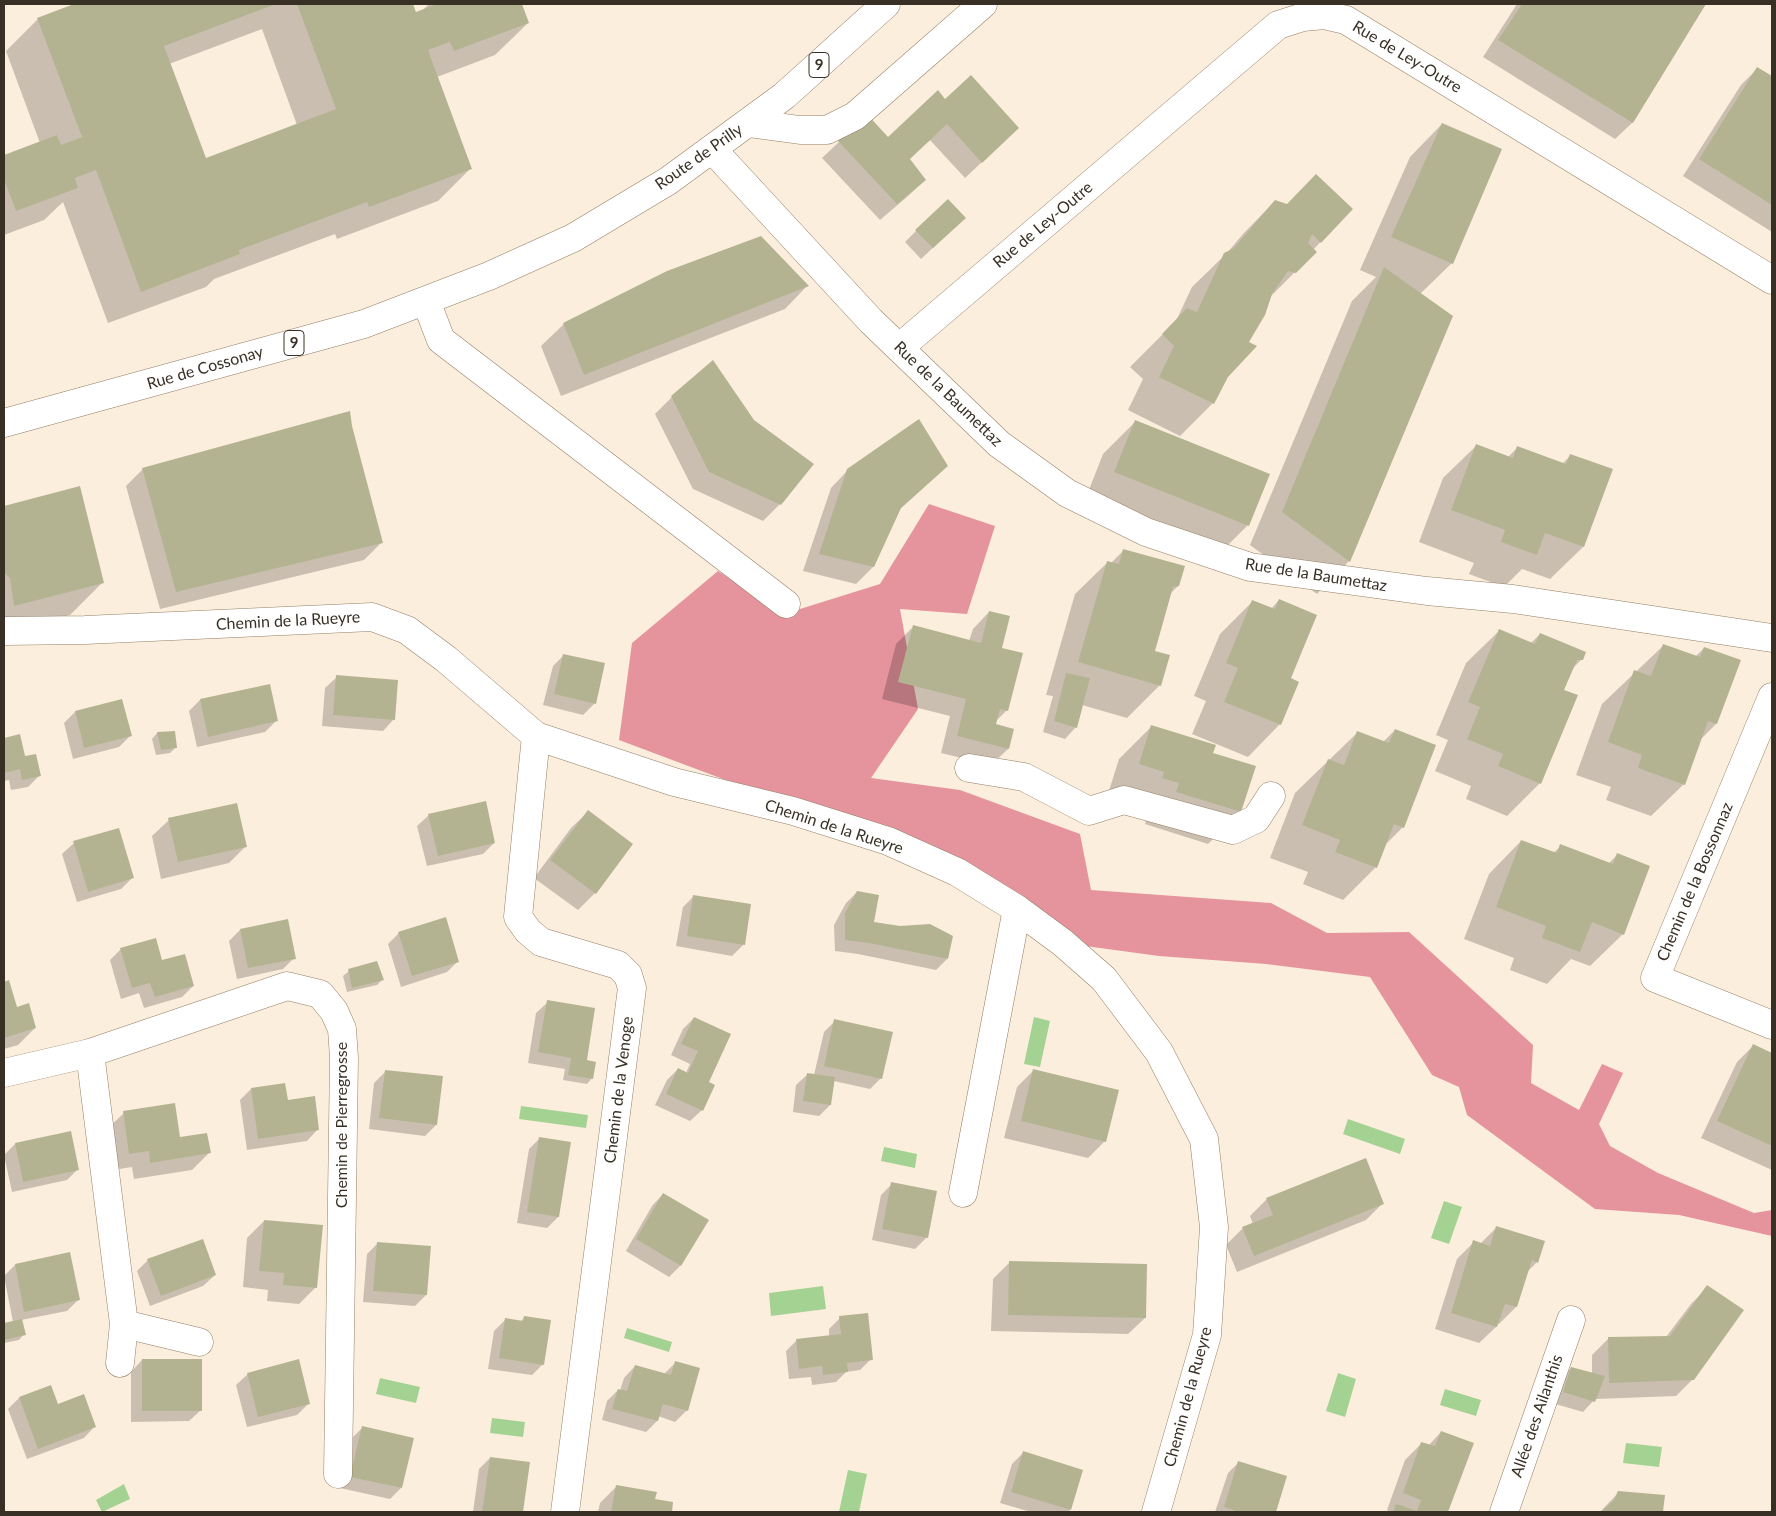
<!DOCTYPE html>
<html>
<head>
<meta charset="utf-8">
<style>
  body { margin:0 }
  #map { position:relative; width:1776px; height:1516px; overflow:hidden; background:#fceedd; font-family:Lato,sans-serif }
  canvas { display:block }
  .frame { position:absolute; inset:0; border:5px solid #383025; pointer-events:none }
</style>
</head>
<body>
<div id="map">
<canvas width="1776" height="1516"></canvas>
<div class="frame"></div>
</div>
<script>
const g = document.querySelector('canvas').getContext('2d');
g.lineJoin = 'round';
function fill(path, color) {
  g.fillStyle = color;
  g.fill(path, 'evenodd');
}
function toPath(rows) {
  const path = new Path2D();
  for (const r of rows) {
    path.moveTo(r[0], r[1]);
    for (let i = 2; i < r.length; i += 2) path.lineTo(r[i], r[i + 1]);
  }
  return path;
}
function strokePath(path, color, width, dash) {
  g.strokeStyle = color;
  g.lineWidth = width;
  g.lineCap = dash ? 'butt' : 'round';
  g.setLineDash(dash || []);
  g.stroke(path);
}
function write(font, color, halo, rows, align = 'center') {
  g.font = font + ' Lato,sans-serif';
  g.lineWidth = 4.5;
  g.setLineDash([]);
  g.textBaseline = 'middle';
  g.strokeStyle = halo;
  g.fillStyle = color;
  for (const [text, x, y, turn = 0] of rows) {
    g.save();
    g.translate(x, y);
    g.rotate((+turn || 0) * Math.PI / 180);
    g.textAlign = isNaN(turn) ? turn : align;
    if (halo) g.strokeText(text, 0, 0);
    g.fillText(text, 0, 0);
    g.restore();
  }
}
const forest = toPath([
  [929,504,995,526,967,614,900,609,918,709,871,778,960,790,1080,834,1091,890,1271,903,1327,933,1409,932,1533,1045,1531,1083,1579,1110,1602,1064,1623,1073,1599,1124,1610,1146,1658,1173,1754,1213,1772,1210,1772,1236,1679,1215,1595,1209,1467,1115,1459,1087,1432,1075,1370,977,1266,964,1159,956,1063,943,888,841,619,740,632,643,718,571,784,614,880,584]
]);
const water = toPath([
  [1034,1017,1050,1021,1040,1067,1024,1064],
  [521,1106,588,1115,586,1128,519,1119],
  [1348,1119,1405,1139,1400,1154,1343,1134],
  [884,1147,917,1154,915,1168,881,1161],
  [1444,1201,1462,1207,1449,1244,1431,1238],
  [823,1286,826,1309,771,1316,769,1293],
  [627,1328,672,1342,669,1352,624,1338],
  [1338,1373,1356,1379,1345,1417,1326,1411],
  [380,1378,420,1387,416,1403,376,1394],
  [1445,1389,1481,1400,1476,1416,1440,1405],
  [492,1418,525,1422,523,1437,490,1433],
  [1626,1443,1662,1447,1659,1467,1623,1463],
  [848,1470,867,1474,859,1512,839,1512],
  [124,1484,130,1499,102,1512,96,1500]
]);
const shadow = toPath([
  [77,4,412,4,415,14,421,12,429,4,521,4,528,23,495,55,437,77,471,168,438,201,337,239,335,234,214,279,206,287,108,323,63,202,44,220,4,235,4,156,40,143,6,51,38,19],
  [262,29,297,125,205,160,169,64],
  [1517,4,1704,4,1632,123,1615,139,1483,57],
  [1758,68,1772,77,1772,232,1683,176,1741,85],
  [945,101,1000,145,965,178,930,140,909,159,925,180,908,196,880,220,822,158,839,142,888,138],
  [1442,124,1452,263,1420,294,1349,561,1317,594,1250,545,1352,301,1376,277,1360,270,1410,157],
  [1275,201,1287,205,1351,209,1313,250,1295,272,1270,297,1213,403,1180,436,1128,410,1143,379,1130,367,1176,321,1192,287,1227,253,1243,234],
  [953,229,921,259,905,242,916,231],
  [807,286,785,309,561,396,541,346,564,324],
  [672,397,753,421,780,504,763,521,693,489,655,414],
  [1135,422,1268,475,1247,526,1215,558,1083,505,1103,454],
  [351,426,381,543,364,560,160,609,126,486,143,469],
  [1476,446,1508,457,1518,447,1562,464,1571,455,1611,470,1583,547,1550,579,1522,569,1504,587,1469,574,1474,563,1419,542,1443,478],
  [947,466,899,510,873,567,856,584,803,571,831,488,848,470],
  [79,488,102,583,70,615,4,632,4,507],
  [1124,550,1178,586,1170,594,1153,651,1160,685,1127,718,1082,705,1076,727,1065,739,1043,732,1053,696,1046,695,1075,594,1108,562,1111,563],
  [1279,600,1289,679,1280,724,1248,757,1192,734,1206,701,1194,696,1220,634,1253,601,1271,609],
  [989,612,1000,649,1007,710,995,722,994,725,1008,749,991,765,941,753,950,716,882,699,896,644,913,627,969,641,973,629],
  [1499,631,1530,644,1540,634,1582,659,1572,669,1563,690,1540,783,1507,816,1466,799,1471,786,1435,771,1448,740,1436,735,1466,663],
  [1664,645,1695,657,1704,648,1716,724,1700,740,1684,784,1651,816,1606,800,1611,787,1576,775,1602,704],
  [564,655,595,703,583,715,543,705,553,666],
  [337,677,394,719,383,731,322,726,325,688],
  [269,685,276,721,265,732,197,747,189,711,200,700],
  [75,712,130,736,119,747,73,759,64,723],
  [1151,727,1212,754,1240,812,1208,844,1145,824,1147,816,1107,797,1119,759],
  [1395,730,1403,827,1384,846,1376,867,1343,900,1303,884,1308,872,1270,858,1295,793,1358,732,1383,742],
  [157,733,173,733,175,748,170,753,156,755,152,739],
  [19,736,24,758,40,775,28,787,11,790,9,780,4,781,4,739],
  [588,812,631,844,595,893,578,910,534,878,571,828],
  [429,815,494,843,483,854,427,866,417,826],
  [169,820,246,846,229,863,161,879,152,836],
  [1521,841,1553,853,1561,846,1608,864,1617,855,1623,934,1590,966,1571,959,1547,984,1510,970,1514,958,1464,939,1489,874],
  [74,843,132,878,121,889,77,902,62,854],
  [857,892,872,923,947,959,936,970,858,954,835,951,834,925,846,903],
  [694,896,744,944,732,956,676,946,683,907],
  [287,921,294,958,283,969,237,979,229,941,240,930],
  [399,933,458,961,447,972,401,987,388,944],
  [121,949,193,986,182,997,144,1008,139,993,121,999,110,960],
  [349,971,382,980,377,985,347,992,343,976],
  [8,982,16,1008,35,1028,18,1045,4,1049,4,983],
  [548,1002,585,1061,592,1078,587,1084,563,1080,565,1069,528,1063,536,1013],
  [694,1018,708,1083,702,1110,690,1121,655,1105,667,1080,678,1069,686,1073,690,1064,671,1055,683,1029],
  [835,1021,881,1078,870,1089,834,1081,830,1105,819,1116,793,1112,796,1085,808,1074,814,1075,824,1032],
  [1753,1046,1772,1054,1772,1170,1701,1138,1737,1062],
  [1034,1070,1105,1141,1088,1158,1004,1138,1017,1087],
  [386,1071,436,1125,425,1136,369,1129,374,1083],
  [251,1089,287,1101,318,1129,307,1141,247,1150,240,1100],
  [124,1113,179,1138,209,1153,192,1170,134,1179,132,1167,113,1170,107,1129],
  [540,1138,570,1143,558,1217,547,1228,517,1223,529,1149],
  [15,1144,78,1169,67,1180,12,1192,4,1155],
  [892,1184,927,1237,915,1249,872,1240,881,1195],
  [663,1194,707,1220,680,1266,669,1277,626,1251,652,1206],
  [1267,1199,1383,1203,1366,1220,1237,1272,1226,1245,1243,1228,1253,1224,1250,1216],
  [264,1221,316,1287,299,1304,267,1301,268,1290,243,1287,247,1238],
  [1497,1227,1537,1262,1527,1272,1516,1307,1499,1324,1497,1323,1496,1327,1479,1343,1435,1329,1457,1259,1474,1242,1480,1244],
  [378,1243,426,1295,415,1306,363,1302,367,1254],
  [148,1260,215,1275,203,1286,150,1306,137,1271],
  [1010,1262,1145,1318,1128,1334,991,1331,993,1279],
  [15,1265,78,1300,67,1311,21,1320,24,1334,19,1340,4,1343,4,1325,13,1322,4,1276],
  [1708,1287,1693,1379,1676,1396,1595,1399,1583,1412,1552,1403,1560,1380,1571,1368,1592,1374,1592,1355,1609,1338,1666,1337,1691,1304],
  [525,1317,543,1364,532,1375,488,1369,494,1331,505,1320,520,1322],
  [840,1318,871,1359,860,1370,846,1372,836,1382,812,1385,811,1377,789,1379,786,1351,797,1340,829,1337,829,1329],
  [142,1360,201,1410,189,1421,131,1422,131,1372],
  [676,1362,687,1410,675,1422,658,1416,657,1421,646,1432,602,1420,607,1401,618,1390,620,1391,624,1378,635,1366,664,1374],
  [248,1374,309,1403,297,1415,247,1427,236,1385],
  [19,1398,58,1405,95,1426,84,1438,27,1459,8,1409],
  [362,1428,401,1488,390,1499,340,1488,351,1439],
  [1441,1432,1472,1443,1447,1512,1390,1512,1387,1510,1405,1460,1422,1443,1429,1445],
  [1023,1453,1070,1510,1067,1512,1031,1512,1000,1503,1012,1464],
  [490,1458,529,1463,522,1512,473,1512,479,1469],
  [1239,1462,1286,1477,1274,1512,1215,1512,1228,1473],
  [617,1486,654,1500,672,1503,670,1512,598,1512,600,1503],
  [1619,1492,1664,1496,1662,1512,1600,1512]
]);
const building = toPath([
  [74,4,276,4,164,46,206,158,336,109,297,4,413,4,416,12,437,4,522,4,529,23,454,51,450,42,428,50,472,169,369,207,367,202,239,250,240,254,141,292,96,170,75,178,78,188,16,211,4,179,4,155,57,135,61,145,82,137,37,18],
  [1522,4,1706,4,1633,123,1498,40],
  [1757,67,1772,76,1772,205,1699,159],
  [971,75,1019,128,982,163,947,124,910,159,926,180,897,204,838,141,867,114,888,137,938,90,945,99],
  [1442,123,1502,149,1453,264,1391,237],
  [1316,174,1353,209,1321,243,1312,234,1308,243,1317,252,1296,273,1288,271,1272,294,1265,315,1249,342,1257,346,1228,377,1214,404,1159,377,1174,346,1162,334,1187,308,1197,312,1224,253,1234,248,1275,200,1287,204],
  [948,199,966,218,933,248,915,230],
  [761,236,809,286,584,375,563,323,667,271],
  [1384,267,1453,316,1350,562,1282,512],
  [713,360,754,420,814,464,781,505,709,472,671,396],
  [350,411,352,426,383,543,176,592,142,468],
  [919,419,948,466,901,508,874,567,819,554,847,469],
  [1135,420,1270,474,1249,526,1114,472],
  [1476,444,1513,458,1517,446,1566,464,1570,454,1613,469,1584,547,1545,533,1537,555,1501,542,1505,530,1451,510],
  [80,486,104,583,14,606,10,578,4,573,4,506],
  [1123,549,1185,566,1179,586,1173,587,1155,651,1170,655,1161,686,1078,662,1107,561,1119,564],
  [1279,599,1317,615,1291,678,1299,682,1281,725,1224,702,1238,668,1226,663,1252,600,1275,609],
  [989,611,1010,616,1002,648,1023,653,1008,711,1000,709,996,724,1014,729,1009,749,957,736,966,699,898,682,913,625,981,643],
  [1499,629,1535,644,1540,633,1586,652,1583,660,1577,660,1564,690,1578,695,1541,784,1498,766,1503,754,1467,739,1480,707,1468,702],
  [1663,644,1700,657,1704,647,1741,660,1717,724,1708,721,1685,785,1638,768,1642,755,1608,742,1634,670,1651,676],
  [563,654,605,663,596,704,554,694],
  [1066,673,1090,678,1077,728,1054,721],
  [336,675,398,680,395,720,333,715],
  [270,684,278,721,208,737,200,699],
  [122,699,132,736,84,748,75,711],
  [1151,725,1216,745,1213,753,1256,766,1241,812,1176,792,1179,783,1162,778,1164,772,1139,764],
  [1395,729,1436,745,1404,828,1394,824,1377,868,1335,852,1340,840,1302,825,1328,759,1344,765,1357,731,1389,743],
  [175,731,177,748,161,750,157,732],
  [20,734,25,756,36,754,41,776,22,780,20,769,4,773,4,738],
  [486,801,495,843,438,856,428,814],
  [237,803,247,847,178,862,168,818],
  [588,810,633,844,596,894,550,860],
  [119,828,134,878,88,892,73,841],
  [1521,840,1557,853,1560,844,1613,864,1617,853,1650,866,1624,935,1592,922,1580,952,1542,938,1546,926,1496,907],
  [857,891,879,895,874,922,900,926,930,924,953,936,948,959,869,943,845,940,845,913],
  [693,895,751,904,745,945,687,936],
  [446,917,459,962,412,976,398,932],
  [288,919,296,959,248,968,240,929],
  [156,938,162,960,185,954,194,986,155,997,150,983,132,988,120,948],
  [377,961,384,980,352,988,348,969],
  [9,980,17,1007,29,1003,36,1028,4,1038,4,982],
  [547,1000,595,1008,587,1060,596,1062,593,1079,568,1075,571,1058,538,1052],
  [694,1017,731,1034,709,1082,715,1085,703,1111,666,1094,678,1068,688,1073,698,1051,681,1044],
  [834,1019,893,1032,882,1079,824,1066],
  [1753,1044,1772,1053,1772,1146,1717,1121],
  [1033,1069,1119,1090,1106,1142,1021,1121],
  [385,1070,443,1076,437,1125,379,1118],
  [807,1073,835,1077,831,1105,803,1101],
  [285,1083,288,1100,315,1096,319,1130,258,1139,251,1088],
  [175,1103,180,1137,207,1133,211,1153,150,1163,149,1151,129,1154,123,1111],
  [71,1131,79,1170,23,1182,15,1143],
  [539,1137,571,1142,559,1217,527,1212],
  [1366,1158,1384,1204,1254,1256,1242,1227,1273,1215,1266,1198],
  [891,1182,937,1191,928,1238,882,1229],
  [663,1193,709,1220,681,1266,636,1239],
  [264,1220,323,1225,317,1288,283,1285,284,1273,259,1271],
  [1496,1226,1545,1241,1538,1263,1532,1260,1517,1307,1505,1304,1497,1327,1451,1313,1473,1240,1490,1246],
  [203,1239,216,1275,161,1296,147,1259],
  [377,1242,431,1246,427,1295,373,1291],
  [70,1252,80,1300,24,1312,15,1264],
  [1009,1261,1147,1264,1146,1318,1008,1315],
  [1707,1285,1744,1310,1694,1380,1609,1383,1608,1337,1670,1336],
  [868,1313,873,1360,847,1363,848,1372,823,1375,822,1366,799,1369,796,1339,841,1334,839,1316],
  [524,1316,551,1320,544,1365,499,1358,505,1318,523,1321],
  [22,1319,26,1335,4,1340,4,1323],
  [142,1359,202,1359,202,1411,142,1411],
  [299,1359,310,1404,258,1417,247,1373],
  [675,1361,700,1368,688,1411,663,1404,658,1421,612,1409,618,1389,627,1391,635,1365,671,1375],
  [1571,1367,1605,1376,1595,1402,1563,1392],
  [51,1385,58,1404,84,1394,96,1427,38,1449,19,1397],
  [362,1426,414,1438,402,1488,350,1477],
  [1441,1431,1474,1443,1448,1512,1393,1512,1396,1504,1417,1511,1421,1500,1403,1493,1421,1442,1435,1446],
  [1023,1451,1083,1470,1071,1510,1011,1492],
  [490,1457,530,1462,523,1512,482,1512],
  [1238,1461,1287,1476,1276,1512,1239,1512,1224,1507],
  [616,1485,657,1492,655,1499,673,1502,672,1512,611,1512],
  [1618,1491,1665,1495,1663,1512,1601,1512,1614,1500]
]);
const minor = toPath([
  [748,123,800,130,827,130,855,116,983,4],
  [712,149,871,321,999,444,1067,493,1146,532,1250,567,1427,591,1513,599,1772,638],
  [426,301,441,340,786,604],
  [899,348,1278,25,1303,17,1324,15,1346,20,1772,280],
  [4,631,85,630,372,617,407,630,446,659,536,736,674,782,793,811,888,841,957,872,1017,909,1063,943,1104,979,1159,1052,1204,1139,1214,1227,1207,1335,1156,1512],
  [1772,697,1655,978,1772,1025],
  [536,736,518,917,528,931,541,942,618,965,628,975,632,988,565,1512],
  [969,768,1024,777,1089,811,1124,800,1233,830,1256,819,1271,796],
  [90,1053,124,1324,120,1363],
  [4,1073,90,1053,287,986,320,994,334,1011,342,1029,344,1058,338,1474],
  [963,1193,1017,909],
  [124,1324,199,1342],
  [1504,1512,1571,1320]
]);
const major = toPath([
  [4,423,364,324,489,276,573,238,668,181,784,96,886,4]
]);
const shields = [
  [819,65,20],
  [294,343,20]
];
const shieldNames = [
  ["9",819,65],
  ["9",294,343]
];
const streetNames = [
  ["Rue de Ley-Outre",1407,57,31],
  ["Route de Prilly",699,157,-35],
  ["Rue de Ley-Outre",1043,225,-40],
  ["Rue de Cossonay",205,368,-16],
  ["Rue de la Baumettaz",948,394,44],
  ["Rue de la Baumettaz",1316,575,9],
  ["Chemin de la Rueyre",288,621,-3],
  ["Chemin de la Rueyre",834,827,18],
  ["Chemin de la Bossonnaz",1695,882,-67],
  ["Chemin de la Venoge",619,1090,-83],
  ["Chemin de Pierregrosse",342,1125,-90],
  ["Chemin de la Rueyre",1188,1397,-75],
  ["Allée des Ailanthis",1537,1416,-71]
];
fill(forest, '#e5949e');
fill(water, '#a4d293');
fill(shadow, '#0003');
fill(building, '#b4b391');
strokePath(minor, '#947f65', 29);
strokePath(major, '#947f65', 29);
strokePath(minor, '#fff', 28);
strokePath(major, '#fff', 28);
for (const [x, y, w] of shields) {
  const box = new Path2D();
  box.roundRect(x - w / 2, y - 12.5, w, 25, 4);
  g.fillStyle = '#fefefe';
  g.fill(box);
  strokePath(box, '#383025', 1);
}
write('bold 15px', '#383025', null, shieldNames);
write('16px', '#383025', '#fefefe', streetNames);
</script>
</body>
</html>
